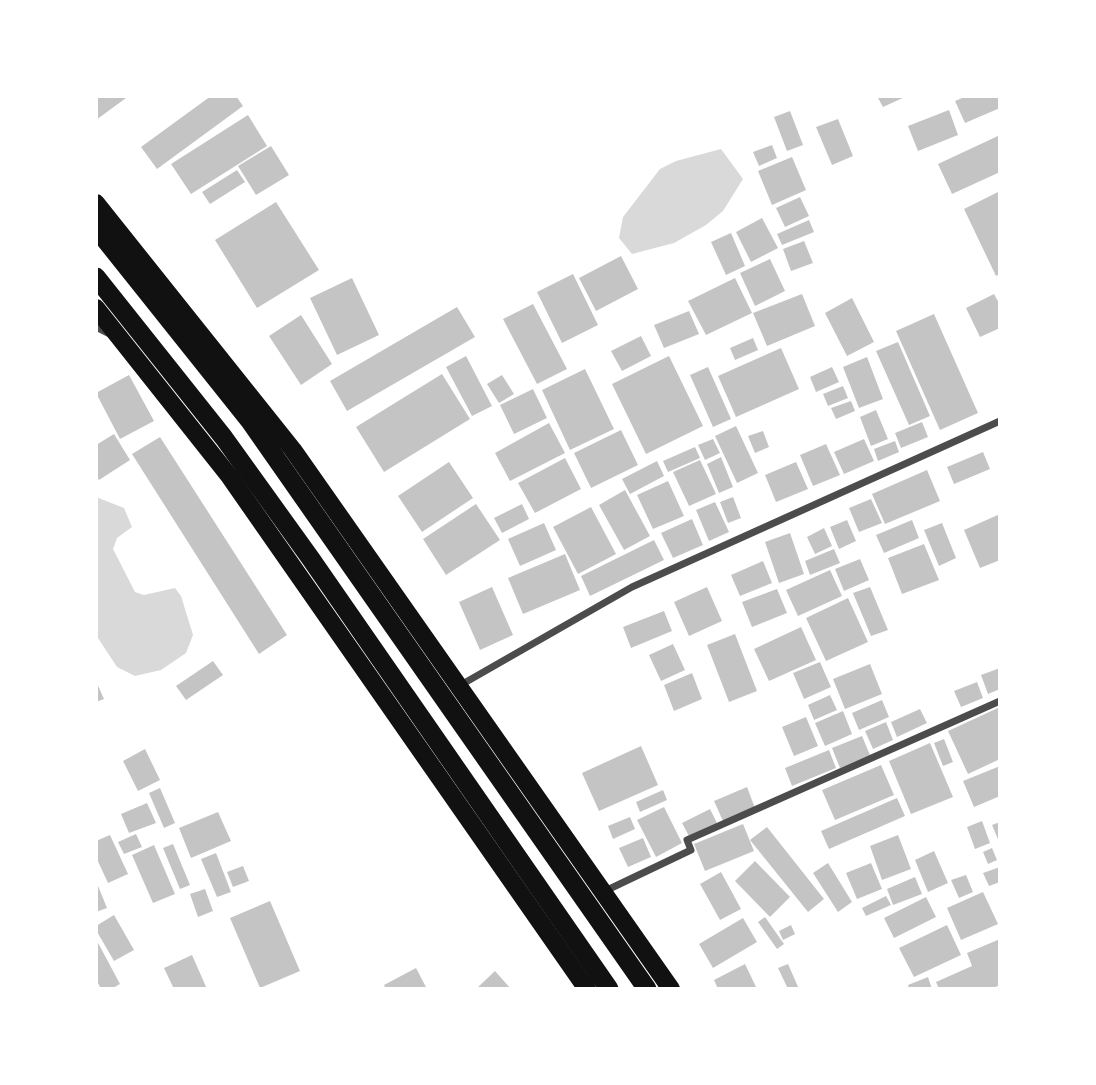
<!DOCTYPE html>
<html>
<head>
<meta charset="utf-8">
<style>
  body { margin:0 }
  #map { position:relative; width:1096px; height:1085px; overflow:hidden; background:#fff; font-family:"Fira Sans Condensed",sans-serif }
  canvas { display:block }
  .frame { position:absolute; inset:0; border:98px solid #fff; pointer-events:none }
</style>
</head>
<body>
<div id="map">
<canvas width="1096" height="1085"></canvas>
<div class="frame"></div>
</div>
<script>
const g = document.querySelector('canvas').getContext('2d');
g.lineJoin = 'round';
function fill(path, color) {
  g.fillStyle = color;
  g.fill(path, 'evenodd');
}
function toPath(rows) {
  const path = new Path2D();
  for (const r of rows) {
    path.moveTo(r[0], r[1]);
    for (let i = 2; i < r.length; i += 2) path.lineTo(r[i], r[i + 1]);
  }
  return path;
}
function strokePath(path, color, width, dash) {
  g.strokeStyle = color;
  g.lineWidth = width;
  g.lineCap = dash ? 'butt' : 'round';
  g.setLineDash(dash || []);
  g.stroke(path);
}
const water = toPath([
  [721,149,743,179,723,211,706,225,674,243,632,254,619,238,623,217,660,169,676,161],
  [96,497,124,508,132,527,117,538,113,549,135,592,144,595,175,588,181,596,193,635,186,653,161,670,135,676,117,667,96,635]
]);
const building = toPath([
  [96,96,125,96,126,98,96,120],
  [211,96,236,96,243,106,157,169,141,147],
  [877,96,907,96,883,107],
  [967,96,1000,96,1000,108,965,123,955,101],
  [949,110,958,135,918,151,908,126],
  [790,111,803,145,787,151,774,117],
  [248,115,267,146,191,194,171,164],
  [838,119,853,156,832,165,816,127],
  [1000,135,1000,172,952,194,938,164],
  [772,145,777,158,759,166,753,152],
  [271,146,289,175,256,195,238,166],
  [792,157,806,190,772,205,758,171],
  [237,170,245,182,210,204,202,192],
  [1000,191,1000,274,996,276,964,209],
  [800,197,809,216,785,227,776,208],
  [276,202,319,270,257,308,215,240],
  [762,218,778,248,751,262,736,232],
  [809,220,814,232,782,245,777,234],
  [731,233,745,266,726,275,711,242],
  [804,241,813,263,791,271,783,249],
  [621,256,638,289,596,311,579,278],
  [770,259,785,291,755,306,740,273],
  [573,274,598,325,562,343,537,292],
  [352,278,379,335,337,355,310,298],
  [735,278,752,313,706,335,688,301],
  [802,294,815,326,767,346,753,313],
  [994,294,1000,305,1000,328,980,337,966,308],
  [852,298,874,342,847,356,825,313],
  [533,304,567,369,537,384,503,319],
  [457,307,475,337,347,411,330,381],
  [689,311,699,334,664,348,654,325],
  [934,314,978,413,940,430,896,331],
  [301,315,332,364,301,385,269,336],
  [641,336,651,356,622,371,611,351],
  [753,338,758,350,735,360,730,348],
  [898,342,930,416,909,425,876,351],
  [781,348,799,389,736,417,718,376],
  [466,356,492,406,472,416,446,367],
  [669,356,703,426,646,454,612,384],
  [867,357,883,399,859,408,843,367],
  [708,367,731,419,713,427,690,375],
  [832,367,839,382,816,392,810,377],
  [585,369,614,429,570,450,542,390],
  [442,374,470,419,384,472,356,427],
  [129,375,154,421,120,439,96,393],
  [502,375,514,394,499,403,487,384],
  [843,386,848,398,828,406,823,394],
  [533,389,547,418,514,434,500,405],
  [851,401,855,411,836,419,831,408],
  [876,410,888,439,871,446,860,417],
  [922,422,928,437,901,448,895,433],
  [549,423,565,453,510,481,495,453],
  [736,426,758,473,737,483,715,436],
  [621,430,638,465,591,488,574,453],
  [763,431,769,447,755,453,748,436],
  [114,434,130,460,99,480,96,475,96,445],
  [160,437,287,635,259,654,132,454],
  [713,439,720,453,705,460,698,445],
  [864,439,874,461,844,474,834,452],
  [895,441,899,452,878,461,874,449],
  [826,444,840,475,813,486,800,455],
  [695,447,700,458,668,472,663,461],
  [983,452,990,469,954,484,947,467],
  [721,457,733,487,719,493,707,464],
  [565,458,581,489,535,513,518,483],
  [700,460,716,494,689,506,673,472],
  [657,461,664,476,630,494,622,479],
  [449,462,473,498,422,532,398,496],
  [796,462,808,489,776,502,765,475],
  [927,470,940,501,885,524,872,494],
  [668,481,684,516,653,529,637,495],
  [625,490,650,536,624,550,599,505],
  [733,497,741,518,728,523,720,502],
  [871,499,882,523,859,532,849,508],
  [715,502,729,532,709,541,696,510],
  [476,504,500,540,446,575,423,539],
  [522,504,529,519,502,533,494,518],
  [591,507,616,554,578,574,553,527],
  [1000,514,1000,560,980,568,964,530],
  [692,519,703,545,673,558,661,533],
  [847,520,856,541,839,549,830,527],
  [912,520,919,538,884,553,876,535],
  [544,523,556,550,520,566,508,539],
  [942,523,956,558,939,566,924,530],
  [824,528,832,546,815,554,807,537],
  [790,533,804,574,779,583,765,542],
  [654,540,664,560,590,596,581,576],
  [924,544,939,580,902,594,888,558],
  [834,549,840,563,810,575,805,561],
  [565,554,580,590,523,614,508,578],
  [860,559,869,580,844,591,835,569],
  [763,561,772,583,740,596,731,575],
  [830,570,842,596,798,616,786,590],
  [492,587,513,635,480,650,459,602],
  [707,587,722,621,689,636,674,602],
  [870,587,888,630,871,636,853,593],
  [777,589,787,613,752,627,742,602],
  [848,598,868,642,826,661,806,618],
  [664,611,672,631,631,648,623,627],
  [801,627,816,660,769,681,754,649],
  [735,634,757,691,729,702,707,645],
  [673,644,685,670,661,681,649,655],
  [213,661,223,675,186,700,176,686],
  [820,662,831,687,804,699,793,673],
  [870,664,882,694,845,709,833,679],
  [1000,668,1000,689,988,694,981,675],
  [692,673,702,699,674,711,664,685],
  [96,681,104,699,96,702],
  [977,682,983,698,961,707,954,691],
  [830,695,837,710,814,720,808,705],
  [882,700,889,717,859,730,852,713],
  [1000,707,1000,759,968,774,948,731],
  [920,709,927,723,897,737,891,722],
  [843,711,852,734,825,746,815,723],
  [806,717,818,746,794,756,782,727],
  [886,722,893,740,873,749,865,731],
  [862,736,870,755,840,768,832,748],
  [944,739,953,762,943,766,934,743],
  [930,743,953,797,911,814,889,761],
  [641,746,658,785,599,811,582,773],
  [145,749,160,780,138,791,123,761],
  [829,750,836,768,792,786,785,768],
  [881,765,894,795,835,820,822,790],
  [1000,766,1000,796,974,807,963,781],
  [747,787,755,808,723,821,714,801],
  [160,788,175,823,164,828,149,793],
  [663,790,667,800,640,812,636,802],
  [897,798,905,816,829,849,821,831],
  [147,803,156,823,129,833,121,814],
  [664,807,682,843,656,857,637,820],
  [710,809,717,823,689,836,682,823],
  [218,812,231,841,191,858,179,828],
  [630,817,635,829,613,839,608,826],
  [982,821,990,843,975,849,967,827],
  [1000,822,1000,844,992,825],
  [743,824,754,851,705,871,694,844],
  [767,827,824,899,808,912,750,840],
  [136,834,142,847,124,854,118,842],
  [110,835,128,874,108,883,96,857,96,841],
  [898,835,911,869,882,880,870,846],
  [643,838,651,857,628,867,619,848],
  [173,844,190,885,180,889,163,848],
  [154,845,175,894,153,903,132,855],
  [992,848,997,860,988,864,983,852],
  [934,851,948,883,928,892,915,860],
  [216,853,231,892,217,897,201,859],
  [755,861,790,897,770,917,735,881],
  [828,863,852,902,838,912,813,873],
  [871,863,882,889,857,899,846,873],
  [243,866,249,881,233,887,227,872],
  [1000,867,1000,882,989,886,983,873],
  [721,872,741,909,720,920,700,884],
  [966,875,973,892,959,898,951,880],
  [915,877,922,894,893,905,887,889],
  [96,881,107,908,96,912],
  [205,889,213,911,198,917,190,894],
  [983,892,998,924,961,940,947,908],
  [886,896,891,905,866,916,862,908],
  [926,897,936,917,894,938,884,918],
  [270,901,300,971,260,988,230,918],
  [114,915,134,950,114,961,96,930,96,926],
  [765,917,784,944,777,949,758,922],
  [743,918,757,942,713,968,699,944],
  [791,925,795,934,783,940,779,931],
  [947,925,961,955,914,977,899,948],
  [96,939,120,984,111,989,101,989,96,979],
  [1000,939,1000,985,991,989,939,989,936,982,972,966,967,953],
  [192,955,207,989,174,989,164,968],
  [745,964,757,989,718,989,714,980],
  [788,964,799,989,788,989,778,968],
  [416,968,427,989,386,989,384,985],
  [495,971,511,989,476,989],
  [928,977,932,989,909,989,908,985]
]);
const minor = toPath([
  [96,327,110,334],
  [459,686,632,587,1000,421],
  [605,891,691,850,687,840,1000,701]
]);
const primary = toPath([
  [96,203,293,450,671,989],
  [96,308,230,477,587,989]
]);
const trunk = toPath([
  [96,228,250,421,647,989],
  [96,277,224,438,311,559,609,989]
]);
fill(water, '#d9d9d9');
fill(building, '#c4c4c4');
strokePath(minor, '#4c4c4c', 7);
strokePath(primary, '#111', 18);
strokePath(trunk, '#111', 19);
</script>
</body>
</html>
